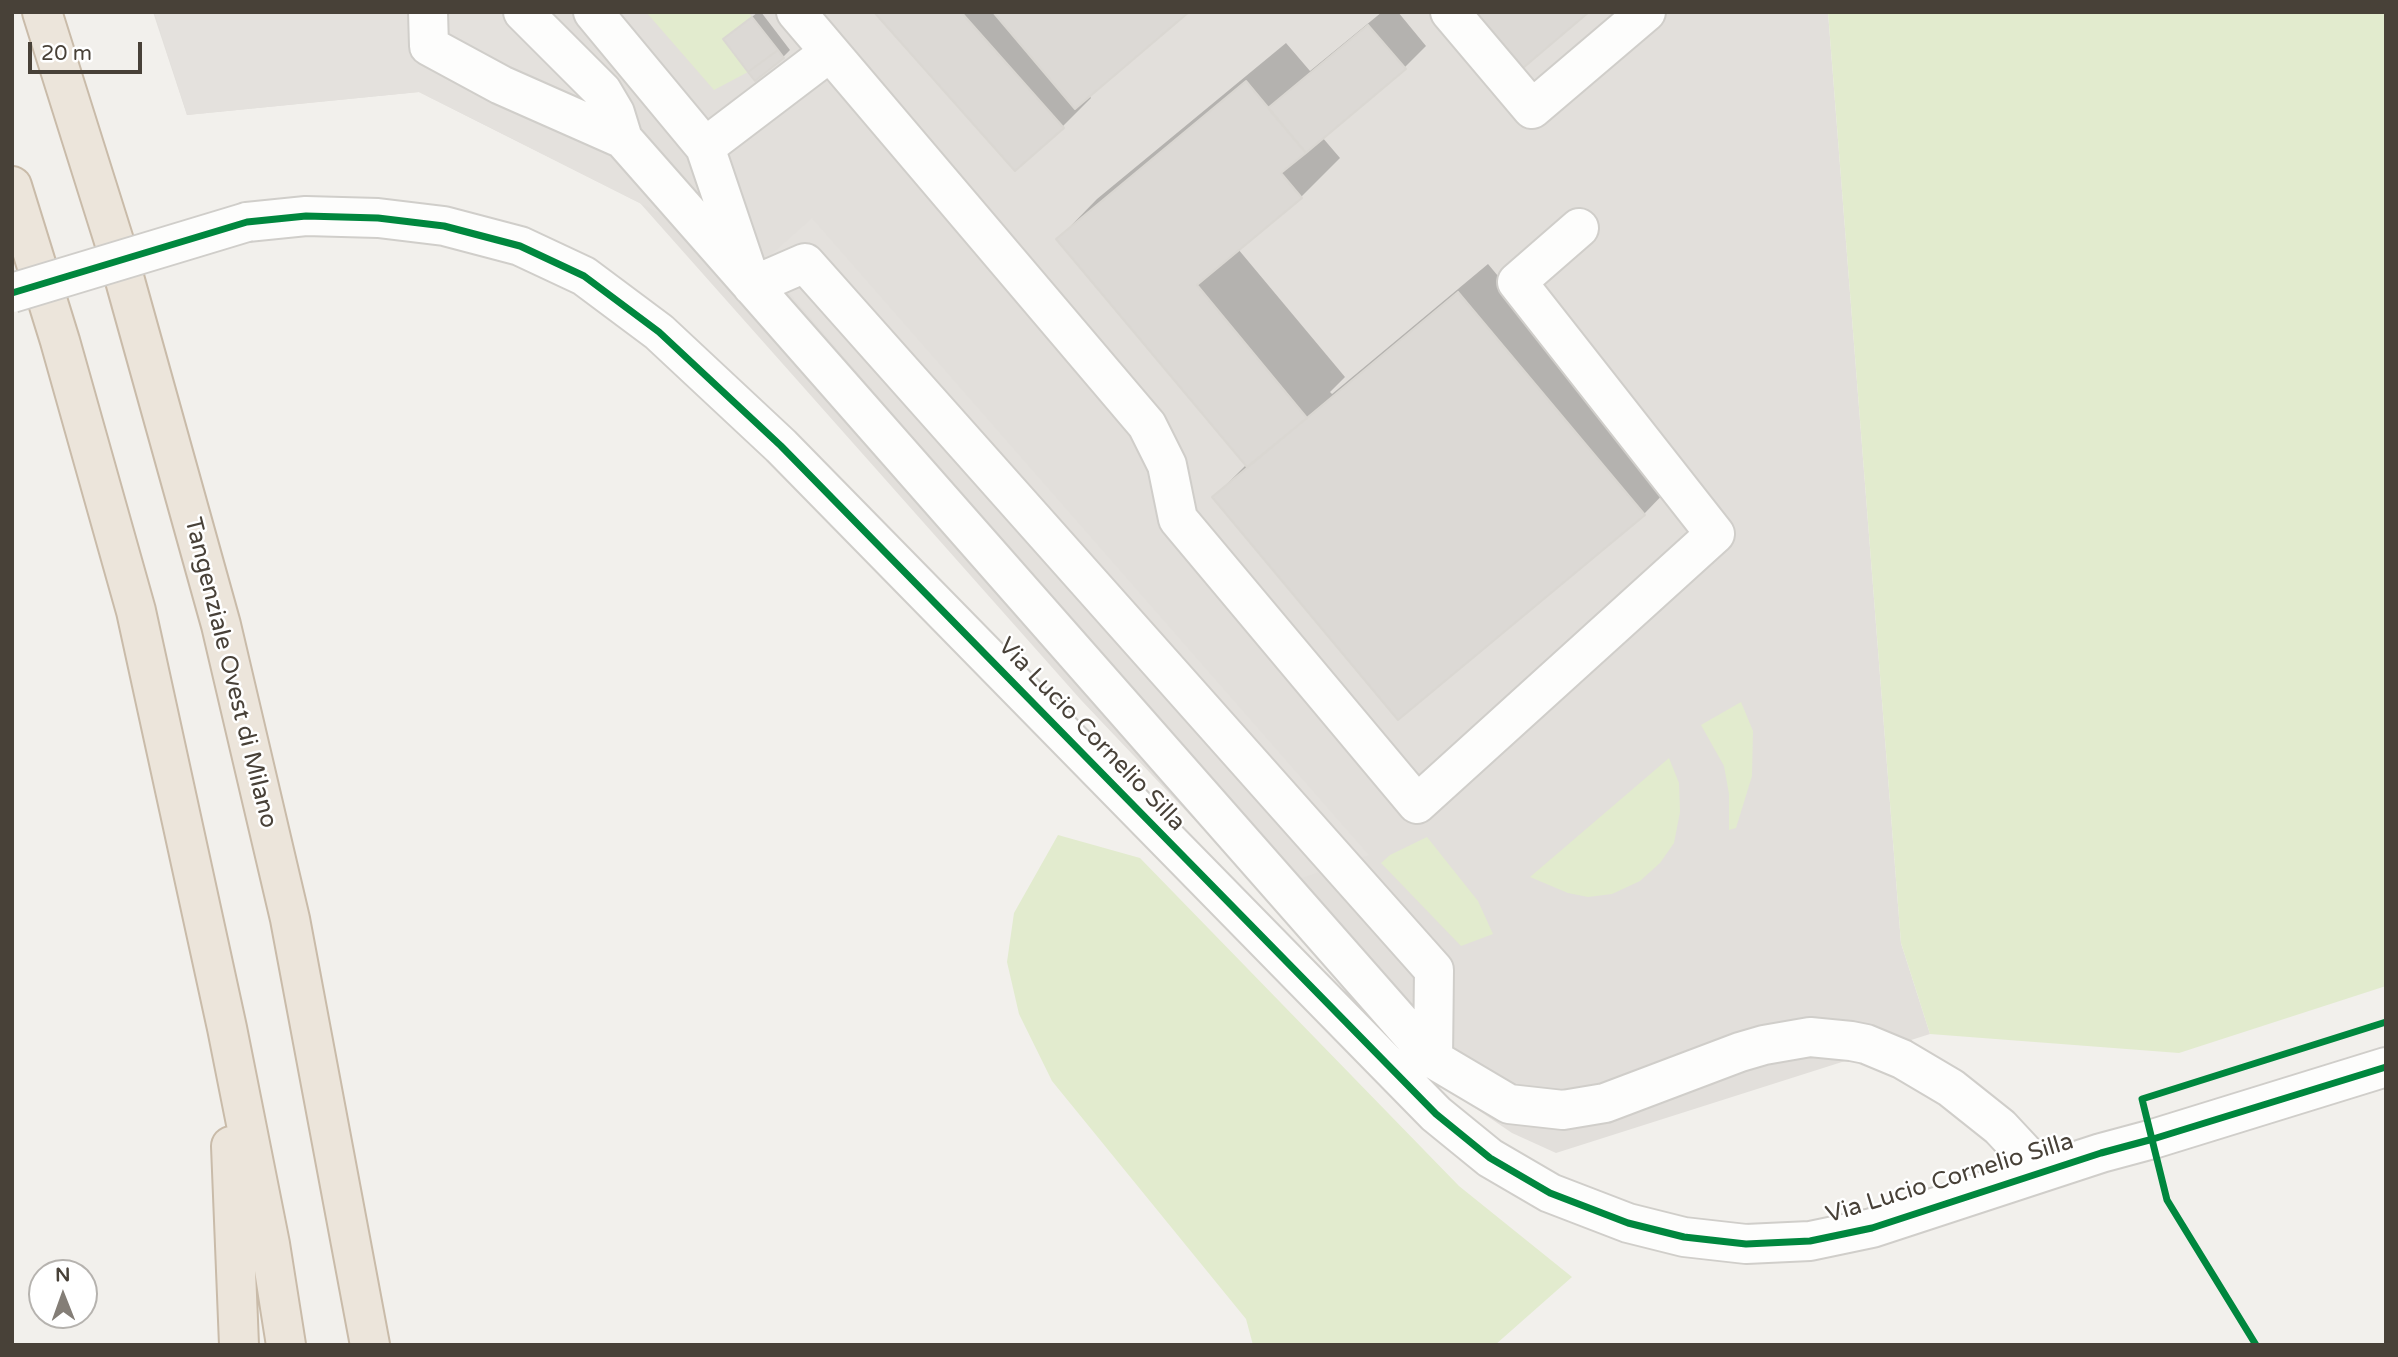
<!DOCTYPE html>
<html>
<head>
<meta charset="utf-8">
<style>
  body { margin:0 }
  #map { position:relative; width:2398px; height:1357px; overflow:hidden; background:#f2f0ec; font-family:"Varela Round",sans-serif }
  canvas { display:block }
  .frame { position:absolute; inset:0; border:14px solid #484138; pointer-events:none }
  .north { position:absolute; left:28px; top:1259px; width:70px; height:70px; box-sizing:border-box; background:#fff; border:2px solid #b6b3af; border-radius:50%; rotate:359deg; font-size:19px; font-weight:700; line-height:28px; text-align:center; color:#484138 }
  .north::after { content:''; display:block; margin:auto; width:24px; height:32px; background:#847e77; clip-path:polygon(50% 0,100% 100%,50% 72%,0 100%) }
  .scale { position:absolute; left:28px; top:42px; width:114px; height:32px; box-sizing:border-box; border:4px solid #484138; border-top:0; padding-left:9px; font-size:21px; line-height:24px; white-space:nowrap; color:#484138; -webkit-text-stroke:5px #fff; paint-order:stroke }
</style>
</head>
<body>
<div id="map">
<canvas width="2398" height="1357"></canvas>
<div class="frame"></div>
<div class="north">N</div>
<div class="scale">20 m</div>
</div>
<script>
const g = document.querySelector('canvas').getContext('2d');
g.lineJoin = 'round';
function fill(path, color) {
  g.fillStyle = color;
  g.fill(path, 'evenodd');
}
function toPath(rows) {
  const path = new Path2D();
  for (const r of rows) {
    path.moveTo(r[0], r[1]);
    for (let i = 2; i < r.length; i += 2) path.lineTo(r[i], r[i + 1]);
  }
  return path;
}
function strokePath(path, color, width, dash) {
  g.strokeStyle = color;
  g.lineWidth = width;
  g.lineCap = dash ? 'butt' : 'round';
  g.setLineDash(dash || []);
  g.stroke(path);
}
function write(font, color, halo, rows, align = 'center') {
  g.font = font + ' "Varela Round",sans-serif';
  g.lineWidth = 5;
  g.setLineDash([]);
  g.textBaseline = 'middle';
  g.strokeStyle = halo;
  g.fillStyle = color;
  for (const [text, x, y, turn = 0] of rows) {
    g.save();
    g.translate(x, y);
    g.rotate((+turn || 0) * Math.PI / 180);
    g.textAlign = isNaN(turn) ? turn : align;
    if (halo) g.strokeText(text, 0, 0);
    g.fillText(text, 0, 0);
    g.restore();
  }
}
const industrial = toPath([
  [153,12,1828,12,1901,943,1930,1034,1556,1153,1512,1133,1453,1093,1081,700,640,203,419,92,187,115]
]);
const green = toPath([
  [646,12,748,12,752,17,723,40,748,72,714,90],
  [1828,12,2386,12,2386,986,2179,1053,1930,1034,1901,943],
  [1741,702,1753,731,1752,776,1736,828,1729,830,1729,794,1724,766,1701,725],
  [1669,758,1679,783,1680,812,1674,843,1660,863,1640,881,1612,894,1588,897,1568,893,1530,877],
  [1058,835,1140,858,1459,1186,1572,1277,1495,1345,1253,1345,1246,1319,1052,1081,1019,1014,1007,962,1014,913],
  [1427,837,1478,901,1493,934,1461,946,1381,863,1390,855]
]);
const parking = toPath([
  [154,12,534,12,695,231,419,92,187,115],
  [812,218,1369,855,1293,881,788,292,767,258]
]);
const shadow = toPath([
  [758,12,761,12,790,50,783,57,732,33],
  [876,12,1187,12,1089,95,1091,98,1063,126,1015,169],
  [1382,12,1398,12,1426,46,1404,68,1322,137,1340,158,1301,197,1238,249,1345,377,1330,392,1332,394,1488,264,1672,485,1644,514,1214,497,1247,464,1058,239,1097,199,1286,43,1310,71]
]);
const building = toPath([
  [874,12,961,12,1064,128,1015,171,874,12],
  [993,12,1189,12,1075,109,993,12],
  [1476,12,1589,12,1523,68,1476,12],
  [752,17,778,50,748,72,723,39,752,17],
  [1368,25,1406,69,1306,153,1268,108,1368,25],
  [778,50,784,58,755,81,748,72,778,50],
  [1246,81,1306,153,1281,173,1302,198,1197,285,1307,418,1247,467,1056,239,1246,81],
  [1458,292,1645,515,1398,720,1212,497,1458,292]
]);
const minor = toPath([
  [428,12,429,46,501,85,623,139],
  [523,12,602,91,615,113,623,139,1433,1059,1509,1104,1563,1110,1605,1103,1740,1052,1764,1045,1810,1037,1851,1041,1866,1044,1902,1059,1951,1088,2000,1127,2042,1172],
  [593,12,705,147,746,268],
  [796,12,1147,425,1167,465,1178,519,1417,804,1715,534,1517,282,1579,228],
  [1450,12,1532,109,1646,12],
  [705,147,830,52],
  [247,222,306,216,378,218,444,226,520,246,584,276,659,332,781,446,1436,1114,1490,1158,1550,1193,1628,1223,1684,1237,1746,1244,1810,1241,1872,1228,2101,1153,2153,1139,2386,1067],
  [752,286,805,263,1434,970,1433,1059]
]);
const highway = toPath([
  [42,12,114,241,221,625,290,919,370,1345],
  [12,186,60,341,136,611,227,1028,270,1244,286,1345],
  [231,1146,239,1345]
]);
const minorBridge = toPath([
  [12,293,247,222]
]);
const cycleway = toPath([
  [12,293,247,222,306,216,378,218,444,226,520,246,584,276,659,332,781,446,1436,1114,1490,1158,1550,1193,1628,1223,1684,1237,1746,1244,1810,1241,1872,1228,2101,1153,2153,1139,2386,1067],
  [2256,1345,2167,1200,2142,1099,2386,1022]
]);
const streetNames = [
  ["Tangenziale Ovest di Milano",230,673,76],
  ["Via Lucio Cornelio Silla",1091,735,46],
  ["Via Lucio Cornelio Silla",1950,1179,-17]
];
fill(industrial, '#e2dfdb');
fill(green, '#e2ebce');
fill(parking, '#e4e1dd');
fill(shadow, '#0003');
fill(building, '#dcd9d5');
strokePath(building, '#dad7d2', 2);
strokePath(minor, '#d0ceca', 42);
strokePath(highway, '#c9bba9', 42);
strokePath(minor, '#fdfdfc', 38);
strokePath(highway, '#ece5db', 38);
strokePath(minorBridge, '#d0ceca', 42, []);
strokePath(minorBridge, '#fdfdfc', 38);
strokePath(cycleway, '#00873e', 7);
write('24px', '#484138', '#fff', streetNames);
</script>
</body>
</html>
